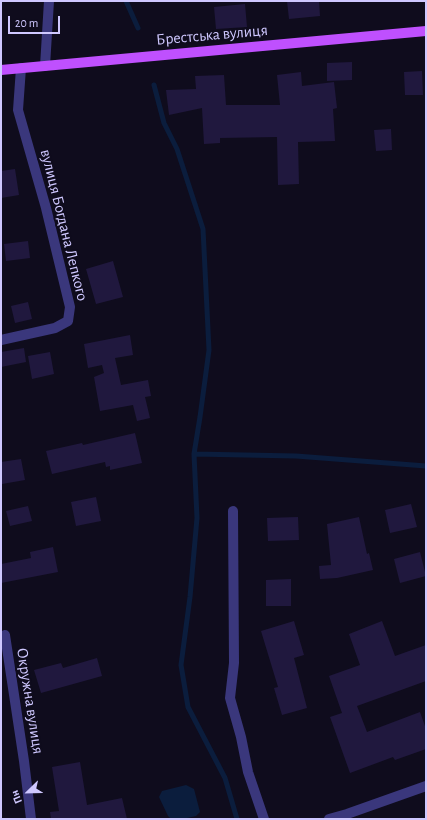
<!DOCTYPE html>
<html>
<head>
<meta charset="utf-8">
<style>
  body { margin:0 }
  #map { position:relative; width:427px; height:820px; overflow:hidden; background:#0f0c1d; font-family:"Alegreya Sans",sans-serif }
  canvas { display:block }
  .frame { position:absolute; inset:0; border:2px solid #cfc8ff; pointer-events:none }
  .north { position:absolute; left:8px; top:772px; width:40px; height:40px; -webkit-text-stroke:3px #0f0c1d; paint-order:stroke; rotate:247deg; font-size:11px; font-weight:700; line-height:16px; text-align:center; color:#cfc8ff }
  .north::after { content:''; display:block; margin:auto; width:14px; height:18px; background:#cfc8ff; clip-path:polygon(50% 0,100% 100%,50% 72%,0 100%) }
  .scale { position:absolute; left:8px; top:16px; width:52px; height:18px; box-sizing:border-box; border:2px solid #cfc8ff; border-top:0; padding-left:5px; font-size:12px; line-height:14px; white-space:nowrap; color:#cfc8ff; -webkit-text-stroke:3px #0f0c1d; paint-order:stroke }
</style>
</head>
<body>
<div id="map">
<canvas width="427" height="820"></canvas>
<div class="frame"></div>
<div class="north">Пн</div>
<div class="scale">20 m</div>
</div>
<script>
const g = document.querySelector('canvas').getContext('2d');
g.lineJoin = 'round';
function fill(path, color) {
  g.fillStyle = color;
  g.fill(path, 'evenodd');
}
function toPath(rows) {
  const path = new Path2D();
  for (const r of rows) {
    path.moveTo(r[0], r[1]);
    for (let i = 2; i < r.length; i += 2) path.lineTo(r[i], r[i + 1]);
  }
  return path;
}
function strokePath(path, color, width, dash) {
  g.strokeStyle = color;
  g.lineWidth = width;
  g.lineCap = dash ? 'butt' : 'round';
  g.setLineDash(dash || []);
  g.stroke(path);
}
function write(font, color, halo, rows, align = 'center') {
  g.font = font + ' "Alegreya Sans",sans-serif';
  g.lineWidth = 4;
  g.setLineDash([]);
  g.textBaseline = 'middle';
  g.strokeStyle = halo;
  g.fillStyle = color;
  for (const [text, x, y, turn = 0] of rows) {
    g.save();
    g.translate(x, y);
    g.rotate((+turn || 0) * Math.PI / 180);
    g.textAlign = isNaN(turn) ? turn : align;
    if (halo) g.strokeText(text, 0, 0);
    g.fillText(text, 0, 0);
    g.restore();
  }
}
const water = toPath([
  [186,785,194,789,200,812,196,816,183,819,171,819,168,816,159,797,162,791]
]);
const stream = toPath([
  [126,1,138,28],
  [154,85,164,123,177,149,203,229,209,350,200,417,194,454,197,518,190,597,181,665,188,707,225,778,237,819],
  [194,454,296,456,426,466]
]);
const building = toPath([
  [287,1,319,1,320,16,289,19],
  [245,4,247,27,216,29,214,7],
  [352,62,352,80,327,81,327,63],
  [422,71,423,95,405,95,404,72],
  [301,72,302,86,334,82,337,108,333,109,335,141,298,142,299,184,278,185,277,137,220,138,220,143,204,144,202,108,169,115,166,90,196,89,195,76,224,75,226,105,280,105,277,75],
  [391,129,392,150,376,151,374,130],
  [15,169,19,195,1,198,1,171],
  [28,241,30,258,6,261,4,244],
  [113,261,123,297,96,304,86,269],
  [28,302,32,319,15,323,11,306],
  [130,335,133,355,115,358,121,385,148,380,151,396,145,397,150,418,137,421,133,405,100,411,94,377,104,373,102,365,88,368,84,344],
  [24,348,26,362,1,367,1,352],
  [50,352,54,374,32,379,28,356],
  [135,433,142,463,110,470,110,466,106,467,105,462,52,474,46,451,82,443,83,445],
  [21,459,25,480,2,484,1,462],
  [96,497,101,521,76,526,71,502],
  [411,504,417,527,390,533,385,510],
  [28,506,32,521,10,526,6,511],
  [298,517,299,540,268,541,267,518],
  [359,517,367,554,369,553,373,570,337,578,320,579,319,566,331,565,327,524],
  [53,547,58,572,1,583,1,564,31,558,30,552],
  [420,552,426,576,400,583,394,559],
  [291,579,291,606,266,606,266,580],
  [294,621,304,655,294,658,307,708,282,715,274,688,278,687,261,631],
  [382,621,395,656,426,645,426,681,357,706,367,732,420,712,426,729,426,749,395,760,393,757,350,773,330,717,342,713,329,676,360,665,349,634],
  [97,658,102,676,41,693,34,670,61,663,63,668],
  [80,762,87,805,122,798,127,819,51,819,50,812,59,811,52,767]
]);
const street = toPath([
  [45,66,49,1],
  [1,340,55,328,68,321,70,307,46,208,18,110,21,68],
  [233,511,234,663,230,698,241,737,248,772,264,819],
  [5,635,24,761,31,819],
  [329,819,347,814,426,786]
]);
const primary = toPath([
  [1,70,426,31]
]);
const streetNames = [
  ["Брестська вулиця",212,35,-5],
  ["вулиця Богдана Лепкого",64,225,76],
  ["Окружна вулиця",30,701,81]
];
fill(water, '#0b1d3d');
strokePath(stream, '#0b1d3d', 5);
fill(building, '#20183e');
strokePath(street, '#3a377c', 10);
strokePath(primary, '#bf50fe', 10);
write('16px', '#cfc8ff', '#0f0c1d', streetNames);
</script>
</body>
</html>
